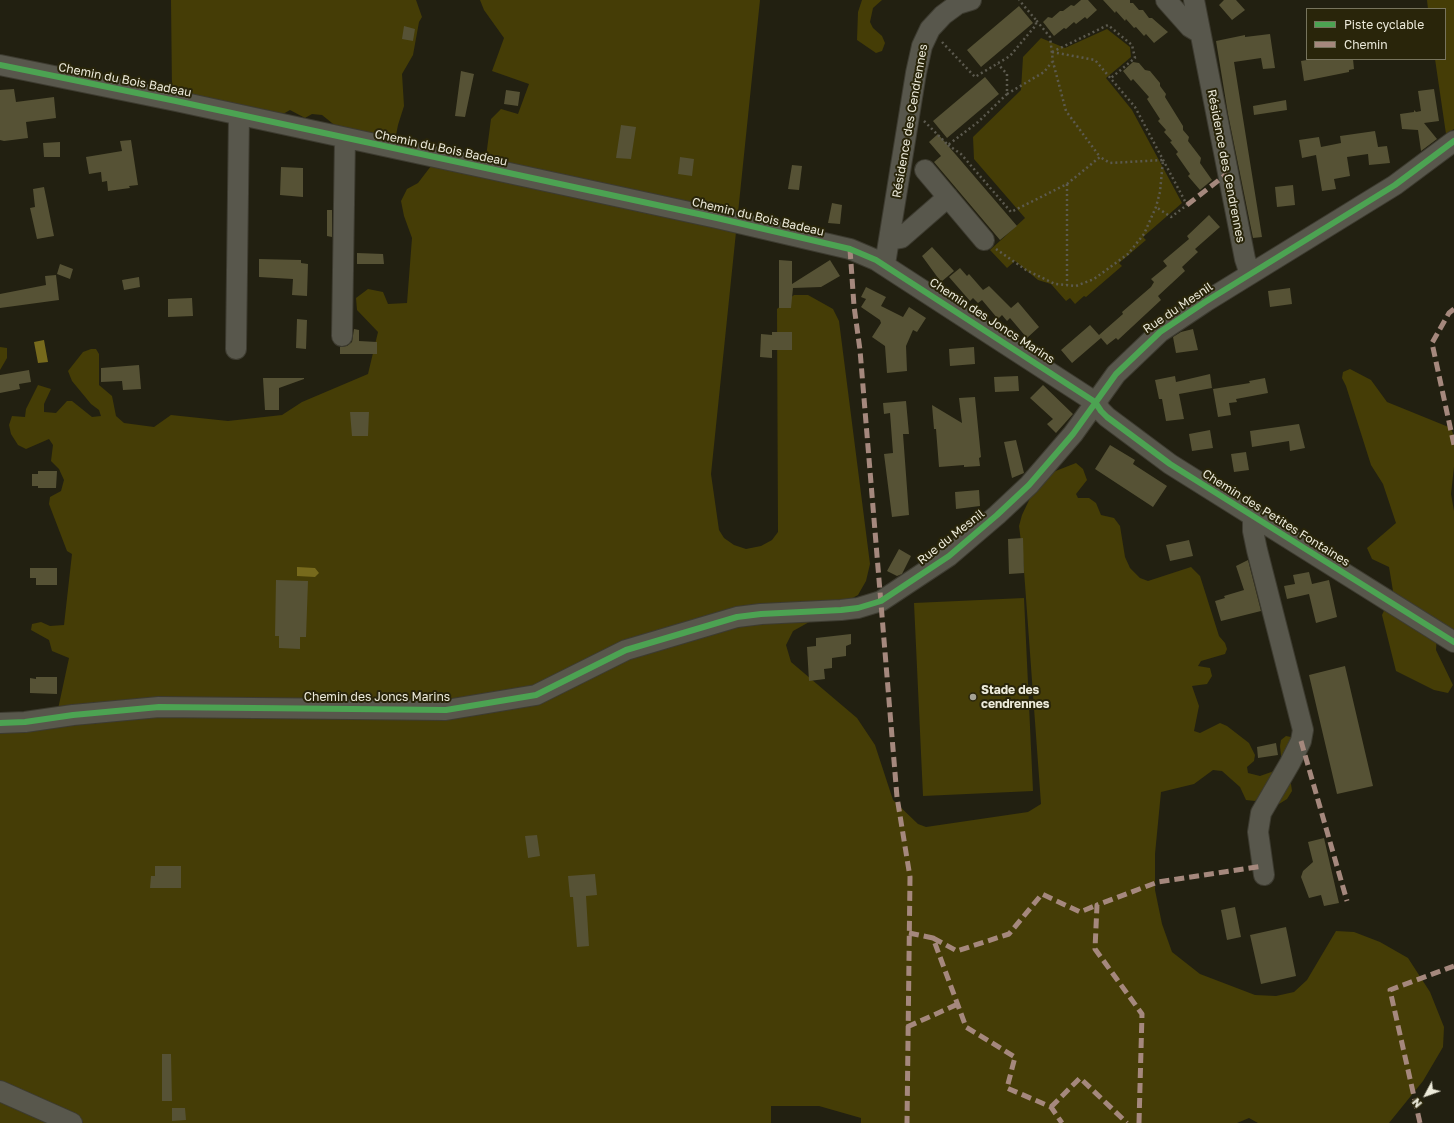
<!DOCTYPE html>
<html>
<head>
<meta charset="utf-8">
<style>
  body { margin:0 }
  #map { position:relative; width:1454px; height:1123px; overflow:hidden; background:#222011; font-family:"Golos Text",sans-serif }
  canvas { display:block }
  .legend { position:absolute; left:1306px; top:8px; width:140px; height:52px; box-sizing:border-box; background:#29250a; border:1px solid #77745d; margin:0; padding:5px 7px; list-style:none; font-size:12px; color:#eceada }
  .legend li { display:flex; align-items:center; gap:8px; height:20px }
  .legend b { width:20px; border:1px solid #77745d }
  .north { position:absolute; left:1406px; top:1075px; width:40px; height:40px; -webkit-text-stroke:3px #29250a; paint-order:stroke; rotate:229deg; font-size:11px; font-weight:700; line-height:16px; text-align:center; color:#eceada }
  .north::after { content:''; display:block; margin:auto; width:14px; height:18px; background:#eceada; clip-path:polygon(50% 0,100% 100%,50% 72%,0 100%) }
</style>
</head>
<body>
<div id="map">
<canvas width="1454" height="1123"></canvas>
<ul class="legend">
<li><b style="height:5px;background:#4ca352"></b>Piste cyclable</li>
<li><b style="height:5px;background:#a5887d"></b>Chemin</li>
</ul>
<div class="north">N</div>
</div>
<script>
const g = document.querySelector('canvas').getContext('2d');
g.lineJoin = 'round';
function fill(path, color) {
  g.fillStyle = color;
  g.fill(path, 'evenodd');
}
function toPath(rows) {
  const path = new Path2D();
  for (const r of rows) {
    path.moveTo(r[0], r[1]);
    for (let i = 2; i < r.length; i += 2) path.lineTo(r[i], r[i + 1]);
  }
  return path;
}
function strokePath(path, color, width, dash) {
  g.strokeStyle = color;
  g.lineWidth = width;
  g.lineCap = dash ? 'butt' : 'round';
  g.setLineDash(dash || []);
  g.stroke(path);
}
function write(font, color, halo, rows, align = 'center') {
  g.font = font + ' "Golos Text",sans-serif';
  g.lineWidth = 4;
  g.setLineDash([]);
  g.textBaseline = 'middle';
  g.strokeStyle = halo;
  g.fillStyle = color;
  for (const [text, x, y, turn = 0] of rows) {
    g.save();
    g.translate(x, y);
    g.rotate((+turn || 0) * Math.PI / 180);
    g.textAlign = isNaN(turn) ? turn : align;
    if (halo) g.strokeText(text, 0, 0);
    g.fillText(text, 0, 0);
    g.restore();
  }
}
const green = toPath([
  [171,0,416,0,422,17,419,22,413,55,402,74,404,106,398,125,396,135,389,138,342,131,322,115,312,114,305,118,290,110,283,114,172,91],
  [480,0,760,0,711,474,719,530,724,538,734,545,746,549,761,546,772,540,778,532,777,309,794,295,808,295,833,309,839,321,870,564,866,581,858,595,793,631,786,645,791,662,857,718,875,745,893,800,918,824,926,827,1028,812,1041,804,1023,557,1019,526,1022,515,1031,496,1043,481,1053,472,1076,463,1083,469,1087,480,1076,494,1078,498,1089,498,1096,503,1101,515,1114,518,1120,526,1125,557,1130,568,1140,578,1148,581,1191,567,1200,576,1219,636,1225,643,1227,649,1225,654,1201,661,1198,666,1210,668,1212,676,1207,684,1192,686,1199,706,1194,731,1200,733,1220,723,1227,726,1249,743,1255,755,1254,761,1247,767,1248,773,1260,776,1277,770,1282,765,1280,746,1281,740,1286,736,1291,737,1294,743,1290,777,1292,791,1287,799,1279,804,1260,796,1255,801,1246,800,1240,787,1222,771,1213,770,1194,784,1161,792,1155,854,1155,890,1162,924,1172,952,1200,974,1255,995,1276,996,1294,992,1307,980,1336,931,1354,932,1380,942,1408,958,1430,992,1444,1027,1443,1047,1423,1081,1389,1123,1258,1123,1249,1118,1237,1123,861,1123,861,1118,819,1106,771,1106,771,1123,0,1123,0,726,55,723,69,658,52,651,49,640,31,630,32,624,41,622,50,626,64,625,72,554,67,551,49,504,50,497,61,491,64,480,59,469,51,461,53,445,49,439,26,449,18,445,11,434,9,425,12,416,25,417,26,409,38,385,51,389,44,404,44,412,56,413,67,401,72,401,92,417,101,416,99,410,91,404,72,381,68,371,83,352,91,349,96,349,99,354,99,385,112,396,116,416,124,423,154,427,171,415,228,421,282,415,302,402,368,374,378,332,357,310,356,298,368,289,383,292,388,304,407,303,412,238,404,216,401,201,407,189,418,183,431,166,450,161,484,172,491,119,501,109,518,114,529,84,492,71,504,38,484,10],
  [862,0,882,0,873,8,870,22,873,28,882,36,885,43,882,51,876,53,857,40,858,12],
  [1427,0,1454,0,1454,129,1446,134,1435,59,1445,59,1445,9,1428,9],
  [1107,29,1130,47,1131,57,1106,78,1132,110,1182,203,1143,237,1146,240,1119,263,1122,266,1086,297,1084,296,1075,304,1070,298,1066,301,1051,284,1038,280,1015,261,1007,268,990,250,1025,218,974,159,973,137,1021,90,1023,57,1041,38,1065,48],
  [0,347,7,348,7,358,0,370],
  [1350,369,1371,380,1387,402,1451,428,1454,437,1454,467,1451,494,1454,511,1454,629,1448,628,1437,634,1436,650,1453,685,1448,693,1434,690,1396,671,1382,615,1393,591,1389,567,1372,559,1367,548,1396,523,1383,484,1371,465,1346,386,1342,378,1343,372],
  [1024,598,1033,791,923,796,914,603]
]);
const water = toPath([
  [44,340,48,362,38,363,34,342],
  [297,567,315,568,319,573,315,577,297,576]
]);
const building = toPath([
  [1081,0,1088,0,1097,10,1087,19,1085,17,1076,24,1074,22,1066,29,1064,28,1054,36,1043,22,1048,17,1052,18,1060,11,1063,11,1071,5,1074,6],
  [1103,0,1130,0,1130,3,1133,3,1139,10,1143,10,1149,18,1152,18,1168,32,1154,43,1146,34,1144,36,1136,27,1134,28,1126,19,1125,21,1116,11,1115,13],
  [1224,0,1236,0,1245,10,1232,20,1219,5],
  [1019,6,1033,23,981,67,967,50],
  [404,26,415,29,413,41,402,39],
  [1270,34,1275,68,1263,69,1261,58,1234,62,1262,237,1253,238,1228,114,1216,41,1245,35,1245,37],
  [1313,59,1353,59,1354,69,1349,70,1349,72,1304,81,1301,61],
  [1133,62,1139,63,1145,70,1150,71,1160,83,1160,86,1166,94,1165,97,1183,126,1183,130,1189,137,1188,141,1201,158,1200,163,1212,180,1200,190,1188,176,1190,174,1176,154,1178,152,1170,142,1172,141,1164,132,1166,130,1158,121,1160,119,1147,99,1149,97,1133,79,1131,81,1123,71],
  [461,71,474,74,465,117,455,116],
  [985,77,999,94,947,138,933,121],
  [14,89,16,102,54,97,56,118,26,122,28,138,4,141,0,140,0,90],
  [1434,89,1439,121,1424,123,1437,139,1421,151,1418,130,1402,129,1400,114,1414,112,1414,110,1416,112,1421,111,1418,91],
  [506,90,520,92,518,106,504,104],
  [1286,100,1287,110,1254,115,1253,106],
  [621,125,636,127,631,159,616,158],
  [1375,131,1378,147,1387,146,1390,163,1369,165,1368,154,1347,157,1350,176,1334,179,1336,189,1322,191,1316,155,1302,158,1299,140,1319,137,1321,147,1341,143,1340,136],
  [938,134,1017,226,1000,240,934,162,941,156,929,142],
  [131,140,138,185,129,186,130,188,108,191,107,181,102,182,101,172,89,174,86,157,122,151,120,141],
  [60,142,60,157,44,157,43,143],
  [680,157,694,159,692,176,678,174],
  [792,165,802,166,799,190,788,189],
  [281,167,303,168,303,197,280,195],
  [1293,185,1295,205,1277,207,1275,187],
  [44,187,54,236,37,239,30,208,35,207,33,189],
  [832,203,842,205,840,224,828,223],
  [327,210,332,210,332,237,327,236],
  [1209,215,1220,227,1195,249,1198,252,1182,267,1185,271,1158,296,1161,300,1118,340,1116,338,1107,345,1101,338,1072,363,1061,350,1090,325,1099,335,1123,314,1122,312,1151,287,1154,282,1151,279,1167,266,1163,261,1189,239,1187,236],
  [932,247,954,271,941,282,922,256],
  [357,253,383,254,384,264,357,264],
  [259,259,301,260,301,263,308,264,307,296,292,295,293,279,259,277],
  [779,260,792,261,792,284,830,260,840,276,821,287,793,288,791,308,779,308],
  [60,264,73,269,70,279,57,274],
  [960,268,967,276,969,274,983,290,989,286,1011,308,1018,302,1039,327,1027,338,1010,318,1007,321,1002,315,998,319,982,300,978,303,973,298,970,301,949,277],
  [56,275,59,300,0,308,0,294,46,285,45,276],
  [139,277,140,287,124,290,122,280],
  [866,287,886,297,881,306,903,317,909,307,926,318,917,332,913,330,906,346,907,371,887,373,885,346,872,337,881,323,880,320,861,307,866,299,861,297],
  [1290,288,1292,304,1270,307,1268,291],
  [192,298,193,316,168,317,168,299],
  [297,319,307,320,306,349,296,348],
  [354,329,359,330,359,341,377,342,377,354,340,354,340,347,347,346,352,342],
  [1193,329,1198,350,1176,353,1173,337,1181,332],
  [772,332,792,332,792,350,772,350,772,358,760,357,761,334,772,335],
  [974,347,975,364,950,366,949,349],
  [139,365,141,389,123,390,122,381,101,382,101,368],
  [29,370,31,382,19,384,20,389,0,393,0,375],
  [1210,374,1212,388,1179,394,1184,419,1166,421,1162,399,1159,399,1155,380,1175,376,1176,382],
  [1018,376,1019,391,995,392,994,377],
  [263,378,304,378,304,379,279,388,279,410,265,410],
  [1265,378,1268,393,1236,399,1237,402,1229,403,1231,415,1218,417,1213,389,1250,383,1249,381],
  [1043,385,1073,414,1056,433,1047,424,1053,419,1030,398],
  [975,397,981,457,979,458,980,466,964,467,964,465,939,467,936,429,934,429,932,405,962,423,959,398],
  [906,401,909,434,903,434,909,515,892,517,884,454,893,453,890,413,884,414,883,403],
  [350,412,369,412,368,436,352,436],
  [1299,424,1305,448,1290,451,1289,441,1252,447,1250,431],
  [1210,430,1213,448,1192,451,1189,434],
  [1016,440,1024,473,1012,478,1004,442],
  [1110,445,1135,460,1133,464,1167,486,1153,507,1095,469],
  [1246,452,1249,470,1234,472,1231,454],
  [38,471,57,471,56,488,38,488,38,486,32,486,32,474,38,474],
  [979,490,980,506,956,509,955,492],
  [1023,538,1024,573,1009,574,1008,539],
  [1189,540,1193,556,1170,561,1166,545],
  [899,549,911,556,902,574,897,576,887,571],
  [1248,560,1261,611,1221,621,1215,601,1225,598,1224,596,1244,590,1236,566],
  [30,568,57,568,57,585,36,585,36,578,30,578],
  [1309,572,1312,584,1329,580,1337,617,1316,623,1309,594,1287,599,1284,586,1295,584,1293,575],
  [276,580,308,581,306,637,300,637,300,649,279,648,279,636,275,636],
  [851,634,851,644,846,646,846,656,832,658,832,668,824,669,825,679,809,681,807,647,816,646,816,638],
  [1345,666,1373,786,1337,794,1309,675],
  [36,677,57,677,57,694,30,693,30,678,36,679],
  [1276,743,1278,755,1258,758,1257,747],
  [537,835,540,856,528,858,525,836],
  [1324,838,1339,903,1324,906,1321,895,1309,898,1301,877,1303,871,1313,862,1308,842],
  [155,866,181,866,181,888,150,888,151,876,155,876],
  [595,874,597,895,586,896,589,946,577,947,573,897,570,897,568,876],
  [1235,907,1241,937,1227,940,1221,910],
  [1286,927,1296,976,1261,984,1250,935],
  [162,1054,171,1054,172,1101,162,1101],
  [172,1108,185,1108,186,1120,172,1121]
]);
const path = toPath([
  [942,42,975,77,1010,56,1036,25,1036,20,1019,0],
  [1052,52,1095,60,1135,107,1187,205,1171,217,1156,207],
  [1052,52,1108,25,1132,45,1135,58,1111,78],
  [1007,94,1044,72,1052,62],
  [924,121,948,145,978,122,1007,94,1007,74,998,64],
  [948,145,961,154,1011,212,1067,184,1100,157,1066,111,1053,62,1050,37,1036,20],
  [1067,184,1067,285],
  [996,249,1026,270,1055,284,1076,286,1094,279,1128,254,1144,234,1156,207,1160,192,1163,160,1110,163,1100,157]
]);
const minor = toPath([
  [1166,0,1190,27,1200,33],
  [1194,0,1245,259,1250,274],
  [0,65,176,101,717,218,850,249,876,260,1095,402,1101,411,1107,417,1170,464,1454,642],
  [925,170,984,240],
  [889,240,901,238,948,197],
  [885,264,916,73,922,46,930,29,943,15,958,4,971,0],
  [342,336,345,138],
  [236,349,239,115],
  [1253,516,1253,531,1257,550,1303,730,1301,741,1290,763,1261,813,1258,832,1264,875],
  [0,723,25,722,73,715,159,707,446,710,536,695,626,650,737,617,761,614,841,610,858,608,881,601,949,556,997,515,1029,485,1073,434,1116,374,1160,332,1205,302,1395,185,1454,141],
  [0,1091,72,1123]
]);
const quiet = toPath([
  [1187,205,1228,173],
  [850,249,854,306,860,350,897,797,910,877,907,1123],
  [1454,309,1449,313,1432,343,1454,445],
  [1301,741,1347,901],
  [909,933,933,938,966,1027,1015,1057,1007,1088,1051,1107,1062,1123],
  [933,938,957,951,1009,934,1042,894,1080,912,1097,905],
  [907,1027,958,1004],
  [1051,1107,1080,1078,1127,1123],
  [1139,1123,1142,1014,1095,949,1097,905,1158,882,1263,866],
  [1420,1123,1390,990,1454,966]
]);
const cycleway = toPath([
  [0,65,176,101,717,218,850,249,876,260,1095,402,1101,411,1107,417,1170,464,1454,642],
  [0,723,25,722,73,715,159,707,446,710,536,695,626,650,737,617,761,614,841,610,858,608,881,601,949,556,997,515,1029,485,1073,434,1116,374,1160,332,1205,302,1395,185,1454,141]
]);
const markers = [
  [973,697,4,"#a5a394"]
];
const streetNames = [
  ["Chemin du Bois Badeau",125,80,11],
  ["Résidence des Cendrennes",910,121,-80],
  ["Chemin du Bois Badeau",441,148,12],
  ["Résidence des Cendrennes",1226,166,79],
  ["Chemin du Bois Badeau",758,217,13],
  ["Rue du Mesnil",1178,308,-34],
  ["Chemin des Joncs Marins",992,321,33],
  ["Chemin des Petites Fontaines",1276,518,32],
  ["Rue du Mesnil",951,537,-38],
  ["Chemin des Joncs Marins",377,697]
];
const poiNames = [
  ["Stade des",981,690],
  ["cendrennes",981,704]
];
fill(green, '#453d06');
fill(water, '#776a1c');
fill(building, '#565235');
strokePath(minor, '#3d3b30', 22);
strokePath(path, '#5c5a4f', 2.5, [2, 3]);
strokePath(minor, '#58574c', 20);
strokePath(quiet, '#a5887d', 5, [10, 5]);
strokePath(cycleway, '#4ca352', 6);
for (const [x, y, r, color] of markers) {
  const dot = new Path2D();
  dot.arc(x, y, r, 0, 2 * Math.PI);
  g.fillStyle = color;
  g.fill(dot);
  strokePath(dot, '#29250a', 1.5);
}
write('12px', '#eceada', '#29250a', streetNames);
write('bold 12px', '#eceada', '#29250a', poiNames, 'left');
</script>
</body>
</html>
